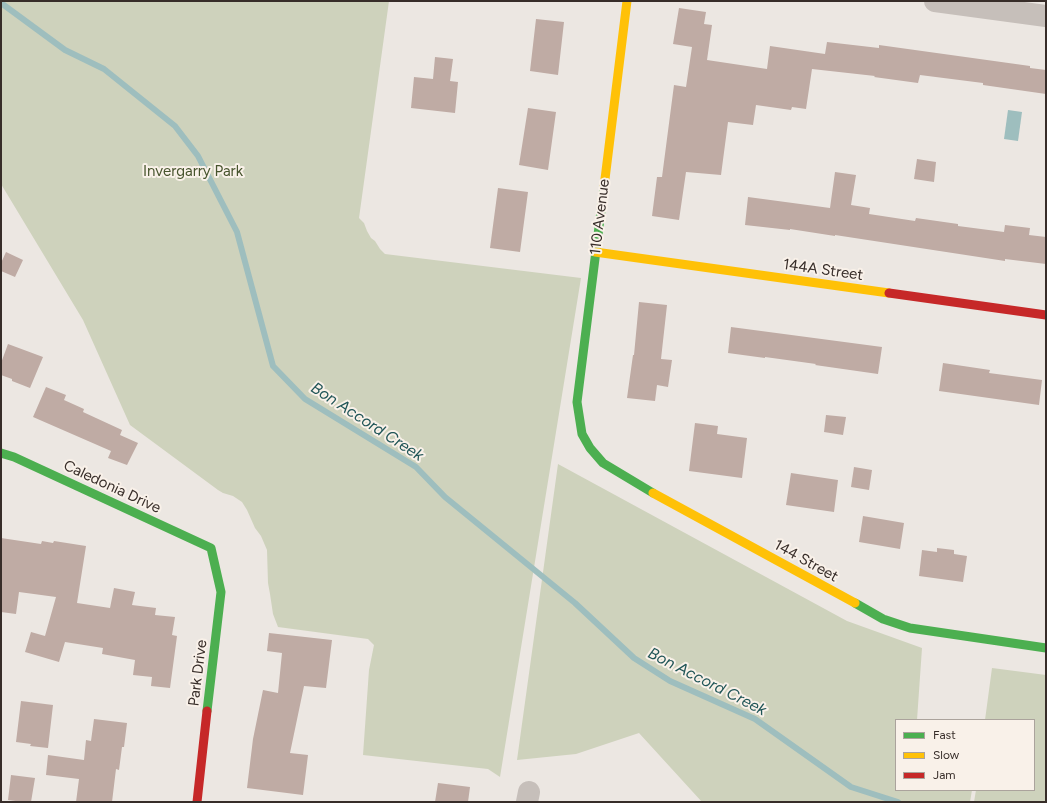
<!DOCTYPE html>
<html>
<head>
<meta charset="utf-8">
<style>
  body { margin:0 }
  #map { position:relative; width:1047px; height:803px; overflow:hidden; background:#ece7e2; font-family:Figtree,sans-serif }
  canvas { display:block }
  .frame { position:absolute; inset:0; border:2px solid #372d29; pointer-events:none }
  .legend { position:absolute; left:895px; top:719px; width:140px; height:72px; box-sizing:border-box; background:#f9f1e9; border:1px solid #aba39c; margin:0; padding:5px 7px; list-style:none; font-size:12px; color:#372d29 }
  .legend li { display:flex; align-items:center; gap:8px; height:20px }
  .legend b { width:20px; border:1px solid #aba39c }
</style>
</head>
<body>
<div id="map">
<canvas width="1047" height="803"></canvas>
<div class="frame"></div>
<ul class="legend">
<li><b style="height:5px;background:#4caf50"></b>Fast</li>
<li><b style="height:5px;background:#ffc107"></b>Slow</li>
<li><b style="height:5px;background:#c62828"></b>Jam</li>
</ul>
</div>
<script>
const g = document.querySelector('canvas').getContext('2d');
g.lineJoin = 'round';
function fill(path, color) {
  g.fillStyle = color;
  g.fill(path, 'evenodd');
}
function toPath(rows) {
  const path = new Path2D();
  for (const r of rows) {
    path.moveTo(r[0], r[1]);
    for (let i = 2; i < r.length; i += 2) path.lineTo(r[i], r[i + 1]);
  }
  return path;
}
function strokePath(path, color, width, dash) {
  g.strokeStyle = color;
  g.lineWidth = width;
  g.lineCap = dash ? 'butt' : 'round';
  g.setLineDash(dash || []);
  g.stroke(path);
}
function write(font, color, halo, rows, align = 'center') {
  g.font = font + ' Figtree,sans-serif';
  g.lineWidth = 4;
  g.setLineDash([]);
  g.textBaseline = 'middle';
  g.strokeStyle = halo;
  g.fillStyle = color;
  for (const [text, x, y, turn = 0] of rows) {
    g.save();
    g.translate(x, y);
    g.rotate((+turn || 0) * Math.PI / 180);
    g.textAlign = isNaN(turn) ? turn : align;
    if (halo) g.strokeText(text, 0, 0);
    g.fillText(text, 0, 0);
    g.restore();
  }
}
const green = toPath([
  [1,1,389,1,359,218,364,223,367,231,371,238,375,241,380,249,385,254,581,278,500,777,488,769,363,755,369,670,374,645,368,639,278,627,273,614,270,594,268,583,267,550,261,536,255,528,247,510,242,502,233,496,223,493,218,490,130,425,83,320,1,184],
  [558,464,847,621,922,648,917,720,896,720,896,790,972,790,970,802,702,802,639,733,576,754,517,760],
  [992,668,1046,675,1046,802,974,802,976,790,1034,790,1034,720,985,720]
]);
const water = toPath([
  [1008,110,1022,112,1018,141,1004,139]
]);
const stream = toPath([
  [1,3,65,50,104,69,175,126,198,156,237,232,273,366,305,399,416,467,445,497,575,603,634,658,670,681,755,719,851,787,898,802]
]);
const building = toPath([
  [679,8,706,12,704,24,712,25,707,60,767,69,770,46,825,54,827,42,879,48,879,45,1030,66,1030,68,1046,70,1046,94,983,85,983,83,920,75,918,83,874,77,875,76,812,69,806,109,792,107,791,110,756,105,753,125,728,122,721,175,686,172,679,220,652,216,657,177,662,177,674,85,686,87,692,47,673,44],
  [536,19,564,22,558,75,530,71],
  [435,57,453,59,450,81,458,82,455,113,411,108,414,77,433,79],
  [528,108,556,112,548,170,519,165],
  [917,159,936,162,934,182,914,179],
  [835,172,856,175,851,205,870,208,869,214,915,221,916,218,958,224,958,226,1004,232,1005,225,1030,228,1029,235,1046,237,1046,264,1005,259,1005,261,835,235,835,236,790,229,790,230,745,225,748,197,830,208],
  [498,188,528,192,520,252,490,248],
  [6,252,23,260,15,277,1,271,1,263],
  [639,302,667,305,661,359,672,360,668,387,657,385,655,401,627,398,633,355,634,355],
  [731,327,882,347,878,374,815,365,816,364,765,357,765,358,728,353],
  [8,344,43,357,30,388,12,381,12,379,1,375,1,363],
  [943,363,990,370,989,373,1042,380,1039,405,939,391],
  [46,387,66,395,64,400,84,409,83,412,122,430,120,435,138,443,127,465,108,458,111,451,33,417],
  [826,415,846,417,843,435,824,432],
  [695,423,718,426,717,434,747,438,742,478,689,471],
  [854,467,872,470,869,490,851,487],
  [791,473,838,480,834,512,786,505],
  [863,516,904,523,900,549,859,542],
  [1,538,41,544,42,541,53,543,54,541,86,546,77,603,110,608,114,588,135,592,132,605,156,608,155,615,175,617,172,635,177,636,170,688,151,686,152,677,133,675,135,660,102,654,103,648,65,642,59,662,25,652,31,632,45,636,56,597,19,592,16,614,1,612],
  [937,548,954,550,954,554,967,556,963,582,919,576,922,550,937,552],
  [269,633,332,640,326,688,304,686,290,753,308,755,303,795,247,788,253,739,263,690,278,693,282,653,267,651],
  [21,701,53,705,48,748,30,746,31,744,16,742],
  [94,719,127,723,124,747,122,747,119,770,116,769,112,802,76,802,79,779,46,775,48,755,84,760,86,740,91,741],
  [11,775,35,778,31,802,23,802,8,800],
  [438,783,470,787,468,802,435,802]
]);
const street = toPath([
  [935,1,1046,16],
  [527,802,529,792]
]);
const fast = toPath([
  [604,187,577,402,582,434,590,448,603,463,653,493],
  [1,453,14,457,211,548,221,592,207,711],
  [855,603,883,619,910,628,1046,648]
]);
const slow = toPath([
  [604,187,627,1],
  [595,252,889,293],
  [653,493,855,603]
]);
const jam = toPath([
  [889,293,1046,315],
  [197,802,207,711]
]);
const parkNames = [
  ["Invergarry Park",193,172]
];
const streetNames = [
  ["110 Avenue",600,217,-83],
  ["144A Street",823,270,8],
  ["Caledonia Drive",112,487,25],
  ["144 Street",806,561,29],
  ["Park Drive",198,673,-83]
];
const waterNames = [
  ["Bon Accord Creek",367,422,33],
  ["Bon Accord Creek",707,682,27]
];
fill(green, '#ced2bc');
fill(water, '#9ebebe');
strokePath(stream, '#9ebebe', 6);
fill(building, '#bfaba4');
strokePath(street, '#c6bfba', 22);
strokePath(fast, '#4caf50', 9);
strokePath(slow, '#ffc107', 9);
strokePath(jam, '#c62828', 9);
write('15px', '#47542d', '#f9f1e9', parkNames);
write('15px', '#372d29', '#f9f1e9', streetNames);
write('italic 16px', '#205557', '#f9f1e9', waterNames);
</script>
</body>
</html>
